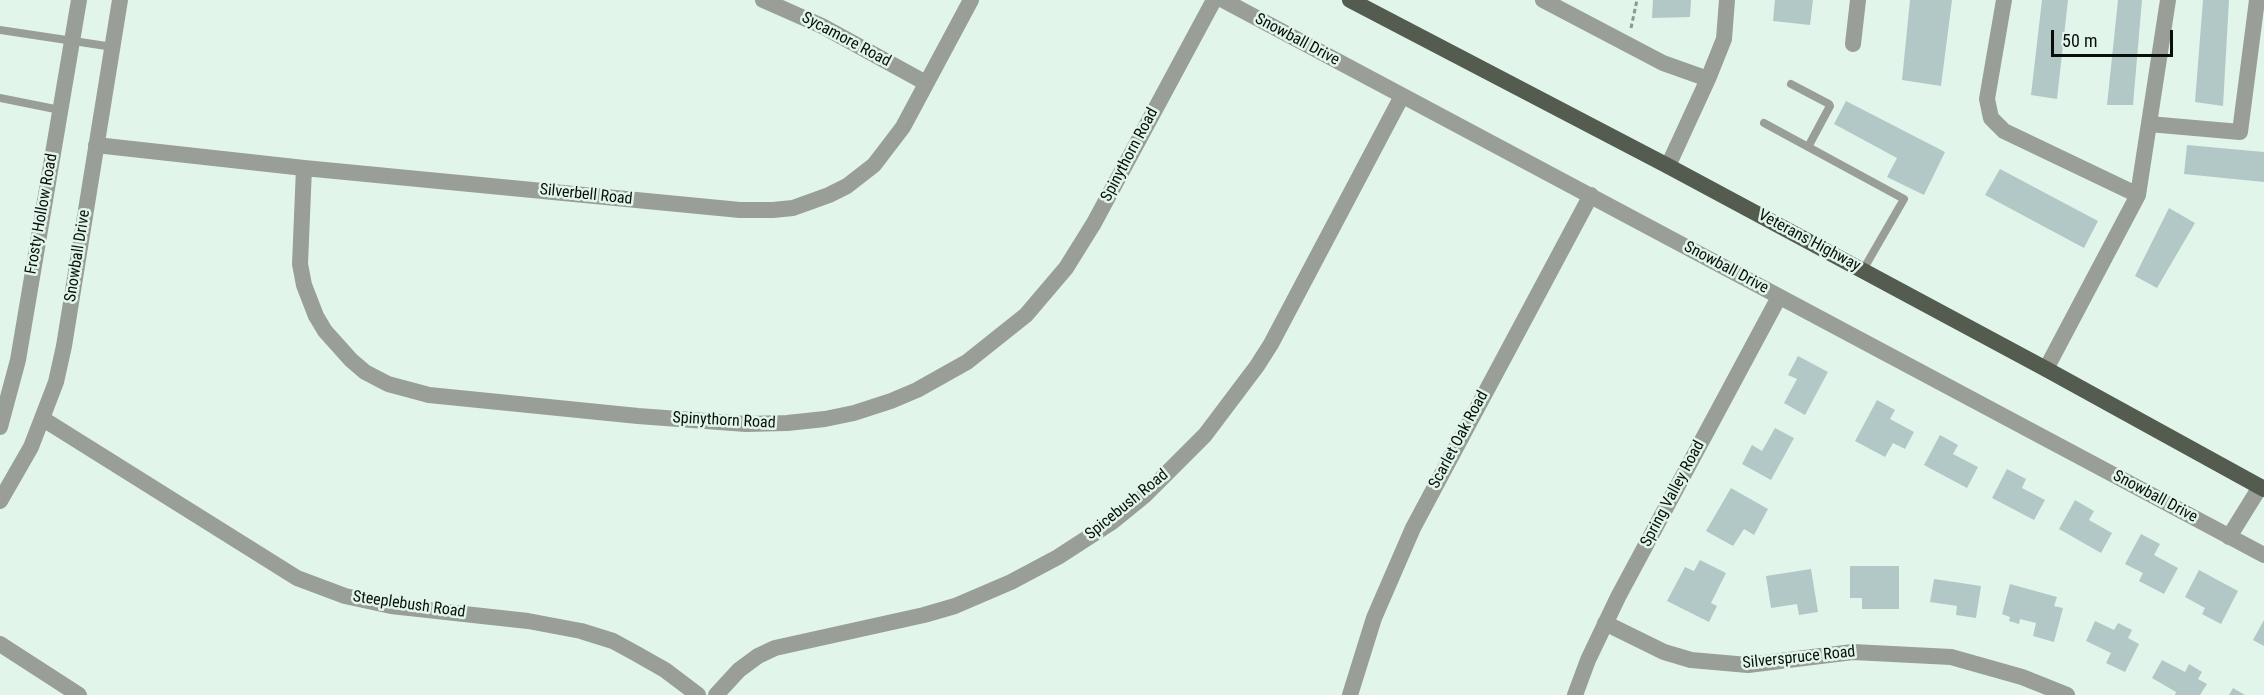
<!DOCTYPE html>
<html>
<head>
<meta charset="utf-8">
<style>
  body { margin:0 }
  #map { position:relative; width:2264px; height:695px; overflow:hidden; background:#e2f5eb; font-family:"Roboto Condensed",sans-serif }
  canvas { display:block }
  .scale { position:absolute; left:2051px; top:30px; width:122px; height:27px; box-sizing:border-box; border:3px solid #09100c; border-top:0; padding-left:8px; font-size:18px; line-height:21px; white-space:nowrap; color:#09100c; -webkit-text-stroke:4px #e2f5eb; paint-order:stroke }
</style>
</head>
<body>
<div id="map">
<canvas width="2264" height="695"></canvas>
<div class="scale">50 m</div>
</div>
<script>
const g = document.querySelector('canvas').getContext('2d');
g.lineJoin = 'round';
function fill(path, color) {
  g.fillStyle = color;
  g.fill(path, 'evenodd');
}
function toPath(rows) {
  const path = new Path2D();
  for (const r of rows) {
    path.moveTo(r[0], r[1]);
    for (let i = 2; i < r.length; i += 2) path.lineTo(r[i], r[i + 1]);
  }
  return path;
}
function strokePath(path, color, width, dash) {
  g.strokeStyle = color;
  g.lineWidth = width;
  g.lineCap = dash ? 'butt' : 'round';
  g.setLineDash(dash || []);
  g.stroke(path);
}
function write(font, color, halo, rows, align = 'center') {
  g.font = font + ' "Roboto Condensed",sans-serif';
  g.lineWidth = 5;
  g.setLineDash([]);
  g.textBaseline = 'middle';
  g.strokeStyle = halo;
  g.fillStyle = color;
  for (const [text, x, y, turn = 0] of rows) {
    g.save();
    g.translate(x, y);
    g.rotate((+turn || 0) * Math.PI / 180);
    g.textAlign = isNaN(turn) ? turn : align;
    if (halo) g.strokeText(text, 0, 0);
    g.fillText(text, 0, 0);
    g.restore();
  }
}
const building = toPath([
  [1653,0,1691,0,1690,17,1652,18],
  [1775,0,1813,0,1810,25,1773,21],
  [1910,0,1952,0,1941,86,1902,80],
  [2042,0,2068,0,2057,99,2031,95],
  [2118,0,2142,0,2133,105,2107,105],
  [2203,0,2229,0,2223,106,2195,102],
  [1846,101,1945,152,1924,195,1887,177,1897,158,1834,124],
  [2187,145,2264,152,2264,182,2184,174],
  [2000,169,2098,221,2084,248,1985,195],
  [2169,208,2195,223,2157,288,2135,276],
  [1798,356,1828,372,1805,415,1784,403,1797,379,1788,375],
  [1877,400,1895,410,1890,419,1914,432,1905,449,1893,443,1885,457,1855,441],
  [1775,428,1794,438,1771,480,1742,464,1752,445,1762,451],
  [1940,435,1958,445,1953,454,1978,467,1967,488,1924,465],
  [2007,469,2026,479,2022,488,2045,500,2034,520,1992,498],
  [1731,488,1768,509,1754,535,1744,529,1733,546,1706,531],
  [2075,500,2094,511,2089,520,2112,533,2101,553,2059,529],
  [2141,534,2160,544,2154,555,2178,568,2164,594,2139,581,2143,573,2125,564],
  [1700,560,1726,573,1711,603,1717,606,1709,622,1667,601,1685,567,1694,571],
  [1850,566,1899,566,1899,609,1862,609,1862,598,1850,598],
  [1811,569,1818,612,1799,615,1797,604,1771,608,1766,576],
  [2199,570,2238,591,2221,624,2202,614,2205,608,2185,597],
  [1934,579,1981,586,1976,618,1956,615,1957,606,1930,602],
  [2010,584,2057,597,2054,606,2063,608,2054,642,2033,636,2036,623,2020,619,2019,624,2009,621,2010,617,2002,614],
  [2264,620,2264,646,2253,640],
  [2095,621,2114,630,2118,623,2132,630,2128,638,2139,644,2125,672,2106,663,2111,653,2086,641],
  [2162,660,2185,672,2189,664,2202,672,2198,679,2207,684,2200,695,2175,695,2176,692,2152,678],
  [2233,688,2245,695,2229,695]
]);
const path = toPath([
  [1631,28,1637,0]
]);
const service = toPath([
  [0,30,113,47],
  [1791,84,1829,104,1830,106,1808,147],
  [0,98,60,110],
  [1764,123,1904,199,1863,270]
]);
const minor = toPath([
  [763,0,822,26,926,83],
  [1223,0,2264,555],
  [1543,0,1663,63,1708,79],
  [2004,0,1987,99,1991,118,2004,131,2138,195],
  [1853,44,1858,0],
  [2149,124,2240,132,2257,0],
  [96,145,304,168,740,210,773,210,793,208,829,195,847,186,874,165,903,127,971,0],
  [1668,166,1708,79,1724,39,1727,0],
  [304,168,300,264,304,285,316,316,325,331,351,360,365,372,388,384,429,395,638,416,746,424,787,423,825,419,854,413,891,401,917,390,967,362,1026,315,1066,268,1094,223,1214,0],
  [2046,369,2138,195,2168,0],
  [43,419,297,578,345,596,391,606,528,621,581,631,613,641,635,653,665,670,698,695],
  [0,427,18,360,79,0],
  [0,501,31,447,56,382,64,346,120,0],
  [2229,537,2260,487],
  [1605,623,1664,652,1691,660,1748,665,1853,652,1951,657,2022,677,2067,695],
  [0,644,79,695],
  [716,695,739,670,758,656,775,648,924,615,955,606,1011,582,1058,557,1112,522,1144,496,1205,435,1257,366,1271,344,1402,96],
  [1350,695,1374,618,1413,528,1591,195],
  [1575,695,1588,660,1618,597,1779,297]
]);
const primary = toPath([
  [1350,0,1668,166,2046,369,2264,489]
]);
const streetNames = [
  ["Sycamore Road",846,40,28],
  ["Snowball Drive",1297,40,28],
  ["Spinythorn Road",1130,155,-62],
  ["Silverbell Road",586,195,6],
  ["Frosty Hollow Road",42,214,-80],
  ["Veterans Highway",1809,241,28],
  ["Snowball Drive",78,256,-81],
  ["Snowball Drive",1726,268,28],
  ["Spinythorn Road",724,421,3],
  ["Scarlet Oak Road",1459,440,-62],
  ["Spring Valley Road",1673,494,-62],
  ["Snowball Drive",2155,497,28],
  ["Spicebush Road",1127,505,-39],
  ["Steeplebush Road",409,605,8],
  ["Silverspruce Road",1799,658,-6]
];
fill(building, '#b1c8c7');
strokePath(path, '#8b9991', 3, [4.5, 3]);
strokePath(service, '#999e97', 8);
strokePath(minor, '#999e97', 16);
strokePath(primary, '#545b4f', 16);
write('16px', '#09100c', '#e2f5eb', streetNames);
</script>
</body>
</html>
